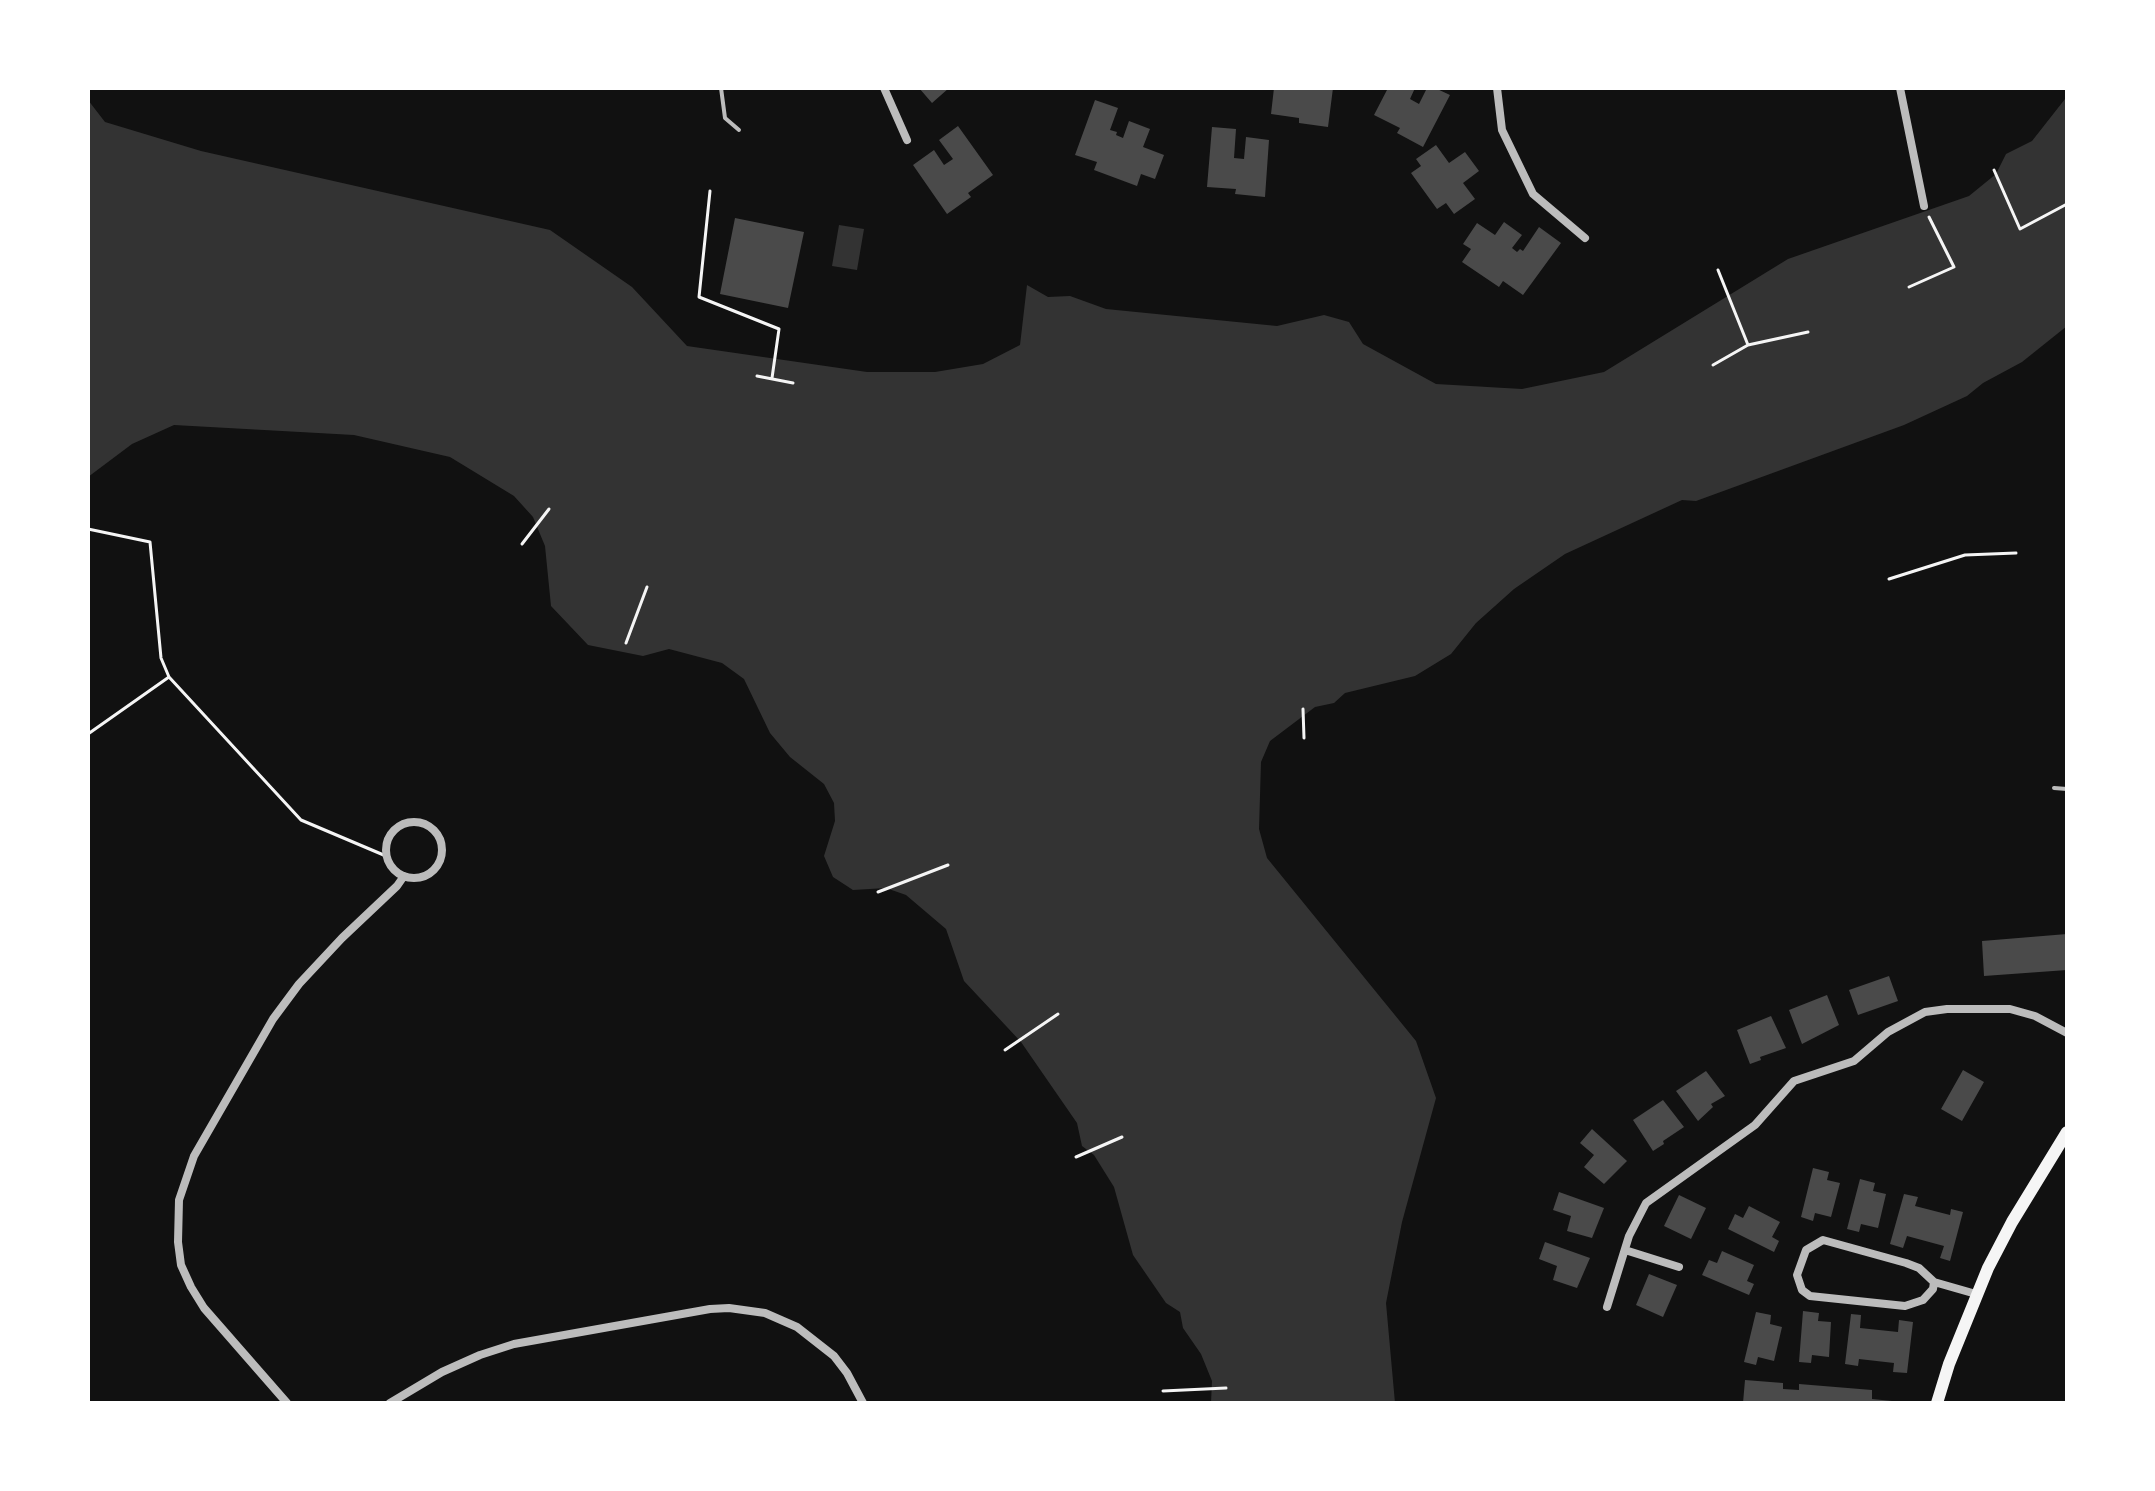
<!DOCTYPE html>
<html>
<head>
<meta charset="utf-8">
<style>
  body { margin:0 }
  #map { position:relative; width:2155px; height:1491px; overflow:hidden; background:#111; font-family:Spectral,serif }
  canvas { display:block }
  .frame { position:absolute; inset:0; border:90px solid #fff; pointer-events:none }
</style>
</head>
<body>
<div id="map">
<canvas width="2155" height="1491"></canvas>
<div class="frame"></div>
</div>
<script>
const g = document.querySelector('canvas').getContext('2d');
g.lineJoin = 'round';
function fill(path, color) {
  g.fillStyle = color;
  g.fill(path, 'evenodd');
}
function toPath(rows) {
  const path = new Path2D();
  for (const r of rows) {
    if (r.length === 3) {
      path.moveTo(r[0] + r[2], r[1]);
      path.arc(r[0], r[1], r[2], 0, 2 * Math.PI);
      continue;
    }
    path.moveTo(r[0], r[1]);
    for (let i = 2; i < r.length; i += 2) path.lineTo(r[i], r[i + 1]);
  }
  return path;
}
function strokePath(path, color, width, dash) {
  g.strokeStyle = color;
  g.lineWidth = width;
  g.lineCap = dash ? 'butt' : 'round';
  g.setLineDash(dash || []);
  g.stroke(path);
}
const water = toPath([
  [2067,88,2067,326,2022,362,1983,383,1967,396,1904,425,1696,501,1682,500,1565,554,1514,589,1476,623,1451,654,1415,676,1345,693,1334,703,1315,707,1270,741,1261,762,1259,829,1267,858,1416,1041,1436,1098,1402,1222,1386,1303,1395,1403,1211,1403,1212,1381,1201,1354,1183,1328,1180,1312,1166,1303,1133,1255,1114,1187,1094,1155,1082,1146,1077,1123,1021,1042,964,981,946,929,906,895,886,888,853,890,833,877,824,856,835,821,834,803,824,784,790,757,770,733,744,679,722,663,669,649,643,656,588,645,551,606,545,546,533,517,514,496,450,457,354,435,174,425,132,444,88,477,88,100,105,122,201,151,550,230,632,287,687,346,867,372,935,372,983,364,1020,345,1027,285,1048,297,1070,296,1106,309,1277,326,1324,315,1349,322,1363,344,1436,384,1522,389,1604,372,1788,259,1969,196,1996,174,2006,154,2032,141,2065,99],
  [839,225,864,229,857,270,832,266]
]);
const building = toPath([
  [919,88,949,88,932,103],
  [1274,88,1333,88,1328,127,1299,123,1299,118,1271,114],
  [1388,88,1415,88,1410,99,1419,104,1427,88,1435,88,1450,95,1423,147,1397,133,1400,128,1374,115],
  [1095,100,1118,108,1110,130,1117,132,1116,135,1123,138,1129,121,1150,129,1143,147,1164,155,1155,179,1141,174,1137,186,1094,170,1097,162,1075,155],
  [958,126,993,175,968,193,971,197,947,214,913,165,934,150,944,165,953,159,939,140],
  [1212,127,1236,129,1234,158,1244,159,1246,137,1269,140,1265,197,1235,194,1236,189,1207,187],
  [1436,145,1449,163,1465,152,1479,171,1463,183,1475,199,1454,214,1446,203,1437,209,1411,173,1421,166,1416,159],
  [735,218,804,232,788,308,720,294],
  [1504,222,1522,235,1512,248,1517,252,1520,249,1523,251,1539,227,1561,243,1523,295,1503,281,1499,287,1462,262,1471,249,1463,244,1477,223,1495,235],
  [2067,934,2067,970,1984,976,1982,941],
  [1889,976,1898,1001,1858,1015,1849,990],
  [1827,995,1839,1025,1802,1044,1789,1010],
  [1771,1016,1786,1048,1760,1057,1761,1060,1750,1064,1737,1030],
  [1963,1070,1984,1082,1962,1121,1941,1109],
  [1706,1071,1725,1096,1711,1104,1713,1107,1698,1121,1676,1091],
  [1663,1100,1684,1127,1663,1141,1664,1144,1653,1151,1633,1120],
  [1592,1129,1627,1161,1604,1184,1584,1167,1594,1155,1580,1143],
  [1813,1168,1829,1172,1827,1180,1840,1183,1831,1217,1815,1213,1813,1221,1801,1217],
  [1860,1179,1875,1183,1873,1191,1886,1194,1878,1228,1861,1224,1859,1232,1847,1229],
  [1559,1192,1604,1208,1592,1238,1567,1231,1571,1216,1553,1210],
  [1904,1194,1918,1197,1915,1206,1950,1215,1951,1209,1963,1212,1950,1261,1940,1258,1944,1246,1907,1236,1903,1248,1890,1244],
  [1679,1195,1706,1208,1691,1239,1664,1226],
  [1749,1206,1780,1222,1772,1237,1779,1241,1774,1252,1728,1229,1735,1214,1743,1218],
  [1545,1242,1590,1258,1577,1288,1553,1280,1557,1266,1539,1259],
  [1722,1251,1754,1265,1747,1281,1754,1284,1749,1295,1702,1275,1709,1260,1717,1263],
  [1649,1274,1677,1285,1663,1317,1636,1305],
  [1803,1311,1819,1313,1818,1321,1831,1322,1829,1357,1812,1355,1811,1363,1799,1362],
  [1756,1312,1771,1315,1770,1324,1782,1327,1774,1361,1758,1357,1756,1365,1744,1362],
  [1851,1314,1861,1315,1860,1328,1898,1332,1899,1320,1913,1322,1907,1373,1893,1372,1894,1363,1859,1359,1858,1366,1845,1364],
  [1745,1380,1783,1383,1783,1389,1799,1390,1799,1384,1872,1390,1872,1399,1892,1401,1892,1403,1743,1403]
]);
const path = toPath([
  [1994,170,2020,229,2067,204],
  [710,191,699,297,779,329,772,378],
  [1718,270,1748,345,1808,332],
  [1909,287,1954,267,1929,217],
  [1713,365,1748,345],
  [757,376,793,383],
  [88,529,150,542,161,658,169,677],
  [522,544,549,509],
  [1889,579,1965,555,2016,553],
  [626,643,647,587],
  [1303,709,1304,738],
  [88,734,169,677,301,820,386,856],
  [878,892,948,865],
  [1005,1050,1058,1014],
  [1076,1157,1122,1137],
  [1163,1391,1226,1388]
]);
const service = toPath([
  [721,88,725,118,739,130],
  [2054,788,2067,789]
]);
const minor = toPath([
  [884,88,907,140],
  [1497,88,1502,130,1533,194,1585,238],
  [1900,88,1924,206],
  [414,850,28],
  [1625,1250,1679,1267],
  [1934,1282,1933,1289,1923,1300,1905,1306,1810,1296,1802,1290,1797,1275,1806,1250,1823,1240,1906,1263,1919,1268,1934,1282,1976,1294],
  [1607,1307,1629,1236,1646,1203,1755,1125,1794,1081,1854,1061,1888,1032,1925,1012,1947,1009,2010,1009,2035,1016,2067,1033],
  [287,1403,204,1308,191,1287,181,1265,178,1242,179,1200,194,1156,273,1019,299,984,342,938,397,886,404,876],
  [390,1403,442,1372,480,1355,514,1344,710,1309,729,1308,765,1313,797,1327,834,1356,847,1373,863,1403]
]);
const secondary = toPath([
  [1937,1403,1949,1364,1988,1268,2012,1222,2067,1132]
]);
fill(water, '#333');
fill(building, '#4a4a4a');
strokePath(path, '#f5f5f5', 3);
strokePath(service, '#bcbcbc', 4);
strokePath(minor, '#bcbcbc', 8);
strokePath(secondary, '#f5f5f5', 12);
</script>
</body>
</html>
